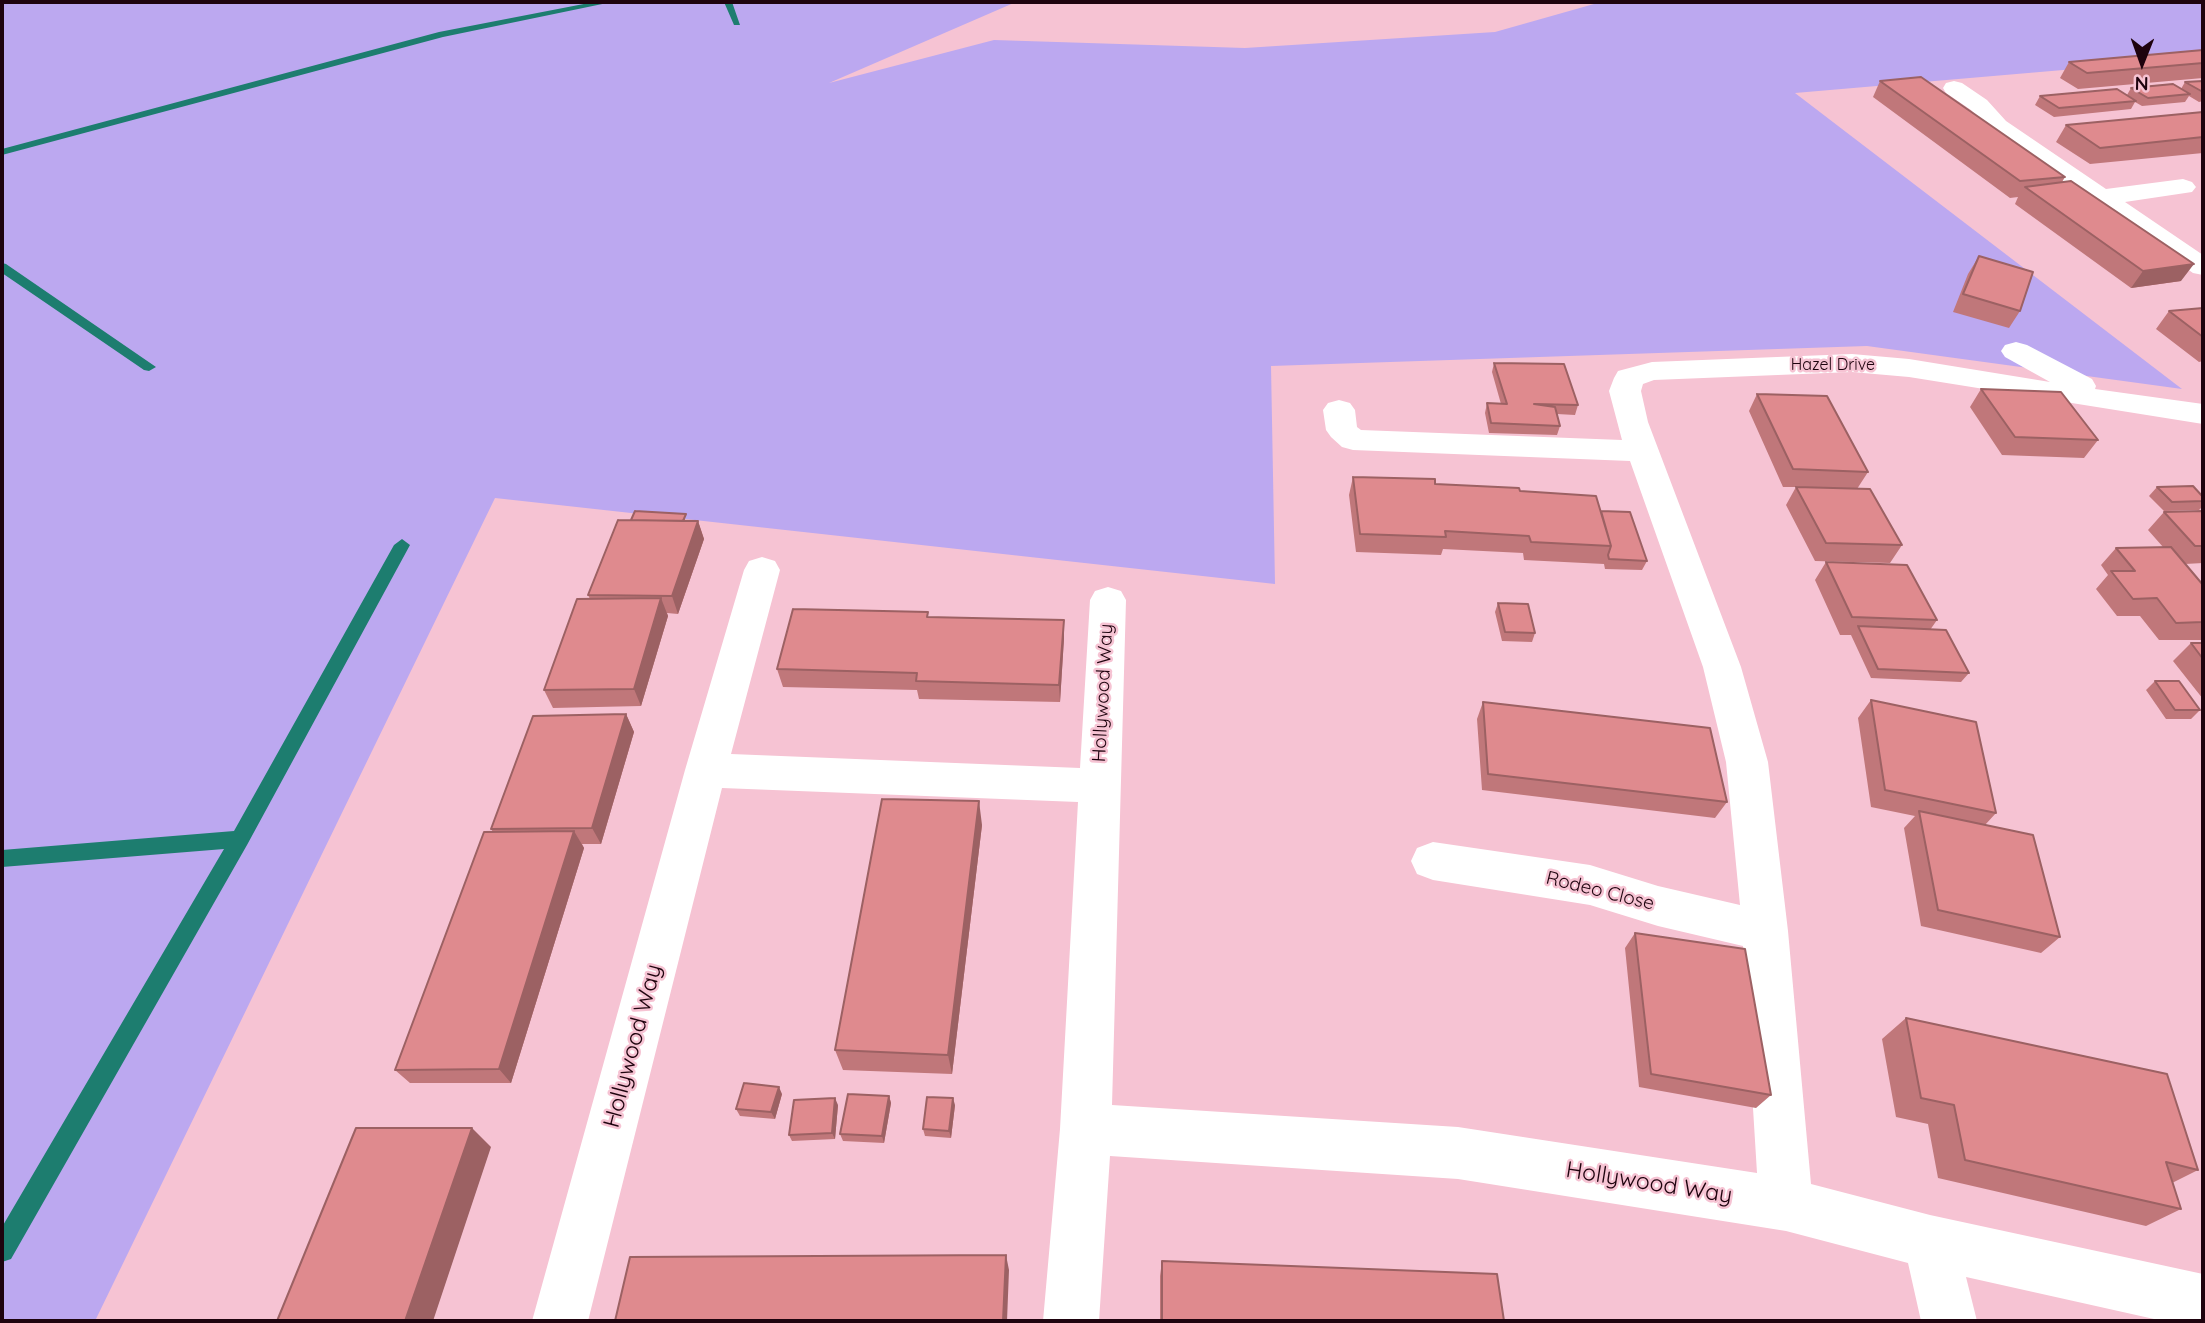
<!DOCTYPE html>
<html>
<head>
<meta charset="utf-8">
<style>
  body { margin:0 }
  #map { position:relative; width:2205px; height:1323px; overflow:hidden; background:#f6c3d3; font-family:Quicksand,sans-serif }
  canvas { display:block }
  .frame { position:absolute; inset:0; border:4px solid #1e030e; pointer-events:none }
  .north { position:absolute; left:2107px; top:28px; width:70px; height:70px; -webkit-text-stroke:5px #f6c3d3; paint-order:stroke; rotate:181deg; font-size:19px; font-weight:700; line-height:28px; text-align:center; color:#1e030e }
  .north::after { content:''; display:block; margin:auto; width:24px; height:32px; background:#1e030e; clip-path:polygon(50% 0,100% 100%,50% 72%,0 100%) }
</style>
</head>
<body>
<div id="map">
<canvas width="2205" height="1323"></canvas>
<div class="frame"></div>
<div class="north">N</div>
</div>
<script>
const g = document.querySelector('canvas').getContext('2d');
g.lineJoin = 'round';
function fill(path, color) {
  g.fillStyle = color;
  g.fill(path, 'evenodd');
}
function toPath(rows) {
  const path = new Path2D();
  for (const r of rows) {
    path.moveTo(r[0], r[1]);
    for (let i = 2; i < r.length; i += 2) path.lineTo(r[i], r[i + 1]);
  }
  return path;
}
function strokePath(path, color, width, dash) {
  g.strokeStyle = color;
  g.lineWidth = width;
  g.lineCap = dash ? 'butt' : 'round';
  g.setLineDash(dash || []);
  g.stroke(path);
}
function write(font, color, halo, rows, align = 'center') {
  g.font = font + ' Quicksand,sans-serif';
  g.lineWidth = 5;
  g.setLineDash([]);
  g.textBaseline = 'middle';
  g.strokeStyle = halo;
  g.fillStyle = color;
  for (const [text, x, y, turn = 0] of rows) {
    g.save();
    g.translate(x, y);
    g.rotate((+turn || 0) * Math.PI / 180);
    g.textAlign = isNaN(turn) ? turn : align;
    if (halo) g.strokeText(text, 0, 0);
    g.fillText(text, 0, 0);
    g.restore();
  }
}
const green = toPath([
  [2,2,1016,2,829,83,994,40,1245,48,1495,32,1601,2,2203,2,2203,58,1795,93,2182,389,1867,346,1271,366,1275,584,495,498,95,1321,2,1321]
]);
const stream = toPath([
  [594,2,612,2,443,37,2,155,2,149,439,32,594,2],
  [724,2,732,2,740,25,734,25,724,2],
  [2,263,6,264,156,367,149,371,144,370,2,273,2,263],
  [402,539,410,545,247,845,11,1259,2,1262,2,1227,224,849,2,867,2,850,234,831,394,545,402,539]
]);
const minor = toPath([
  [1954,81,1962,83,1987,100,2006,121,2106,189,2183,179,2192,182,2196,187,2192,192,2125,202,2203,255,2203,275,2193,273,1990,131,1971,110,1946,93,1943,88,1946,83,1954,81],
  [2016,342,2027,345,2092,379,2096,386,2095,389,2203,404,2203,424,1909,377,1852,372,1654,380,1643,384,1641,391,1648,422,1741,667,1768,762,1788,931,1811,1184,1930,1215,2203,1274,2203,1321,2163,1321,1966,1277,1977,1321,1921,1321,1908,1263,1786,1231,1458,1179,1110,1156,1099,1321,1043,1321,1060,1129,1078,802,722,788,588,1321,532,1321,685,770,744,570,749,561,762,557,775,561,780,570,731,754,1080,768,1090,600,1095,591,1108,587,1121,591,1126,600,1112,1105,1458,1127,1757,1173,1743,946,1658,926,1590,905,1433,880,1417,874,1411,861,1417,848,1433,842,1590,865,1658,886,1740,905,1726,762,1703,667,1630,461,1353,450,1342,447,1331,437,1326,430,1323,410,1328,403,1339,400,1350,403,1355,410,1357,427,1361,430,1622,440,1609,391,1614,378,1618,371,1652,362,1852,354,1909,359,2050,382,2005,357,2001,351,2005,345,2016,342]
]);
const wall = toPath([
  [2203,50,2203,78,2078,89,2060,78,2069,62],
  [1880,81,2065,177,2062,182,2181,281,2131,288,2015,204,2018,197,2010,198,1873,97],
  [2203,81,2203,101,2199,102,2189,96,2185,102,2142,106,2135,102,2131,109,2054,117,2035,105,2040,96,2127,95,2131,88,2181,89,2185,82],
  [2203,112,2203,153,2090,164,2056,142,2066,125],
  [1979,256,2020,311,2009,328,1953,312,1968,274],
  [2203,308,2203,361,2199,362,2156,329,2169,311],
  [1494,363,1578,405,1575,415,1557,414,1560,426,1557,435,1489,433,1485,413,1487,403,1501,404,1492,372],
  [1981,389,2098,440,2084,458,2002,455,1970,407],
  [1757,394,1868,472,1857,489,1902,545,1890,563,1815,561,1786,505,1796,487,1783,487,1749,411],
  [1353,477,1520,491,1601,511,1647,561,1642,570,1605,569,1604,564,1524,560,1523,553,1443,549,1441,555,1356,552,1349,495],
  [2157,487,2203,497,2203,506,2199,510,2164,511,2149,496],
  [2203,511,2203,563,2185,564,2203,585,2203,640,2159,640,2140,616,2117,616,2096,589,2108,575,2101,565,2116,548,2163,547,2148,530,2164,512],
  [688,521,698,521,704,539,678,614,667,613,668,616,641,706,553,708,544,690,590,599,588,595],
  [1826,562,1937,620,1930,630,1969,673,1961,682,1871,678,1851,635,1840,635,1815,580],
  [1498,603,1535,633,1532,642,1502,641,1495,612],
  [928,612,928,617,1064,638,1060,702,919,699,917,690,783,687,777,669],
  [2191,643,2203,643,2203,699,2173,661],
  [2155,681,2200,710,2191,719,2166,719,2146,690],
  [1871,700,1996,813,1985,825,2060,937,2041,953,1921,926,1904,828,1915,816,1871,807,1858,718],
  [1483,702,1727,802,1715,818,1482,790,1477,719],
  [626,714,634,732,601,844,582,844,584,848,511,1083,410,1083,395,1070,493,832,491,829],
  [982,825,952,1074,843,1070,835,1050],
  [1635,933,1771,1095,1756,1108,1639,1087,1625,948],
  [1906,1018,2198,1170,2172,1183,2181,1209,2146,1226,1938,1178,1928,1124,1896,1117,1882,1039],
  [782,1094,775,1119,740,1116,736,1109],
  [889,1096,891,1103,884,1143,843,1141,840,1134],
  [838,1105,835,1139,792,1141,789,1135],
  [955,1105,951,1138,925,1136,923,1129],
  [1162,1261,1504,1321,1160,1321,1160,1276]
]);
const shadedWall = toPath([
  [2194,264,2181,281,2131,288,2143,271],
  [698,521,704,539,678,614,672,596],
  [661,598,668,616,641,706,634,689],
  [1064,620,1064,638,1060,702,1059,685],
  [626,714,634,732,601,844,592,828],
  [979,801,982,825,952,1074,948,1055],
  [574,831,584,848,511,1083,499,1069],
  [779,1087,782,1094,775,1119,771,1112],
  [889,1096,891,1103,884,1143,882,1136],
  [835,1098,838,1105,835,1139,832,1133],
  [953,1098,955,1105,951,1138,949,1131],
  [472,1128,491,1147,433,1321,405,1321],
  [1006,1255,1009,1270,1007,1321,1003,1321]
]);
const building = toPath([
  [2203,50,2203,63,2087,73,2069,62,2203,50],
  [1921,77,2065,177,2020,181,1880,81,1921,77],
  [2203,81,2203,92,2185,82,2203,81],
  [2173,84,2190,94,2148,98,2131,88,2173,84],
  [2117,89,2136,101,2059,108,2040,96,2117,89],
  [2203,112,2203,137,2100,148,2066,125,2203,112],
  [2071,181,2194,264,2143,271,2025,187,2071,181],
  [1979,256,2033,272,2020,311,1963,294,1979,256],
  [2203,308,2203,337,2169,311,2203,308],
  [1494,363,1564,364,1578,405,1534,404,1555,407,1560,426,1491,423,1487,403,1507,404,1494,363],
  [1981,389,2061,392,2098,440,2015,437,1981,389],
  [1757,394,1827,396,1868,472,1793,469,1757,394],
  [1353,477,1435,479,1435,484,1519,488,1520,491,1596,496,1611,546,1531,542,1529,536,1445,531,1446,537,1360,534,1353,477],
  [2193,486,2203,497,2203,501,2172,502,2157,487,2193,486],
  [1796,487,1870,489,1902,545,1826,543,1796,487],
  [635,511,686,514,683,521,631,520,635,511],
  [1601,511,1630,512,1647,561,1609,559,1608,555,1611,546,1601,511],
  [2203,511,2203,546,2195,546,2164,512,2203,511],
  [618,520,698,521,672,596,588,595,618,520],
  [2171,547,2203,585,2203,622,2176,623,2157,598,2133,599,2111,571,2135,571,2116,548,2171,547],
  [1826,562,1907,565,1937,620,1852,617,1826,562],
  [661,598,634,689,544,690,577,599,661,598],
  [1498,603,1528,604,1535,633,1505,632,1498,603],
  [793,609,928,612,927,617,1064,620,1059,685,916,681,917,673,777,669,793,609],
  [1858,626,1946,630,1969,673,1878,669,1858,626],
  [2191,643,2203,643,2203,659,2191,643],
  [2155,681,2179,681,2200,710,2175,710,2155,681],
  [1871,700,1976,722,1996,813,1885,790,1871,700],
  [1483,702,1710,728,1727,802,1488,774,1483,702],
  [626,714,592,828,491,829,533,716,626,714],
  [882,799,979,801,948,1055,835,1050,882,799],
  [1919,811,2033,835,2060,937,1938,910,1919,811],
  [574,831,499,1069,395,1070,484,832,574,831],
  [1635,933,1745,949,1771,1095,1651,1074,1635,933],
  [1906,1018,2167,1074,2198,1170,2166,1162,2181,1209,1965,1160,1954,1105,1921,1098,1906,1018],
  [744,1083,779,1087,771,1112,736,1109,744,1083],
  [848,1094,889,1096,882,1136,840,1134,848,1094],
  [927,1097,953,1098,949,1131,923,1129,927,1097],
  [835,1098,832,1133,789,1135,794,1100,835,1098],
  [356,1128,472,1128,405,1321,277,1321,356,1128],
  [1006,1255,1003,1321,615,1321,630,1257,1006,1255],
  [1162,1261,1497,1274,1504,1321,1162,1321,1162,1261]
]);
const farStreetnames = [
  ["Hazel Drive",1833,365]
];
const streetNames = [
  ["Hollywood Way",1103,693,-87],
  ["Rodeo Close",1600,891,14]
];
const nearStreetnames = [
  ["Hollywood Way",633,1046,-75],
  ["Hollywood Way",1649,1183,9]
];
fill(green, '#bca8f0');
fill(stream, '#1d7d6f');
fill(minor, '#fff');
fill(wall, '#c0777a');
fill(shadedWall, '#9c6163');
fill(building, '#df8a8e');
strokePath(building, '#9c6163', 2);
write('16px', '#1e030e', '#f6c3d3', farStreetnames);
write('19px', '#1e030e', '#f6c3d3', streetNames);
write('23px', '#1e030e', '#f6c3d3', nearStreetnames);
</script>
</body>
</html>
